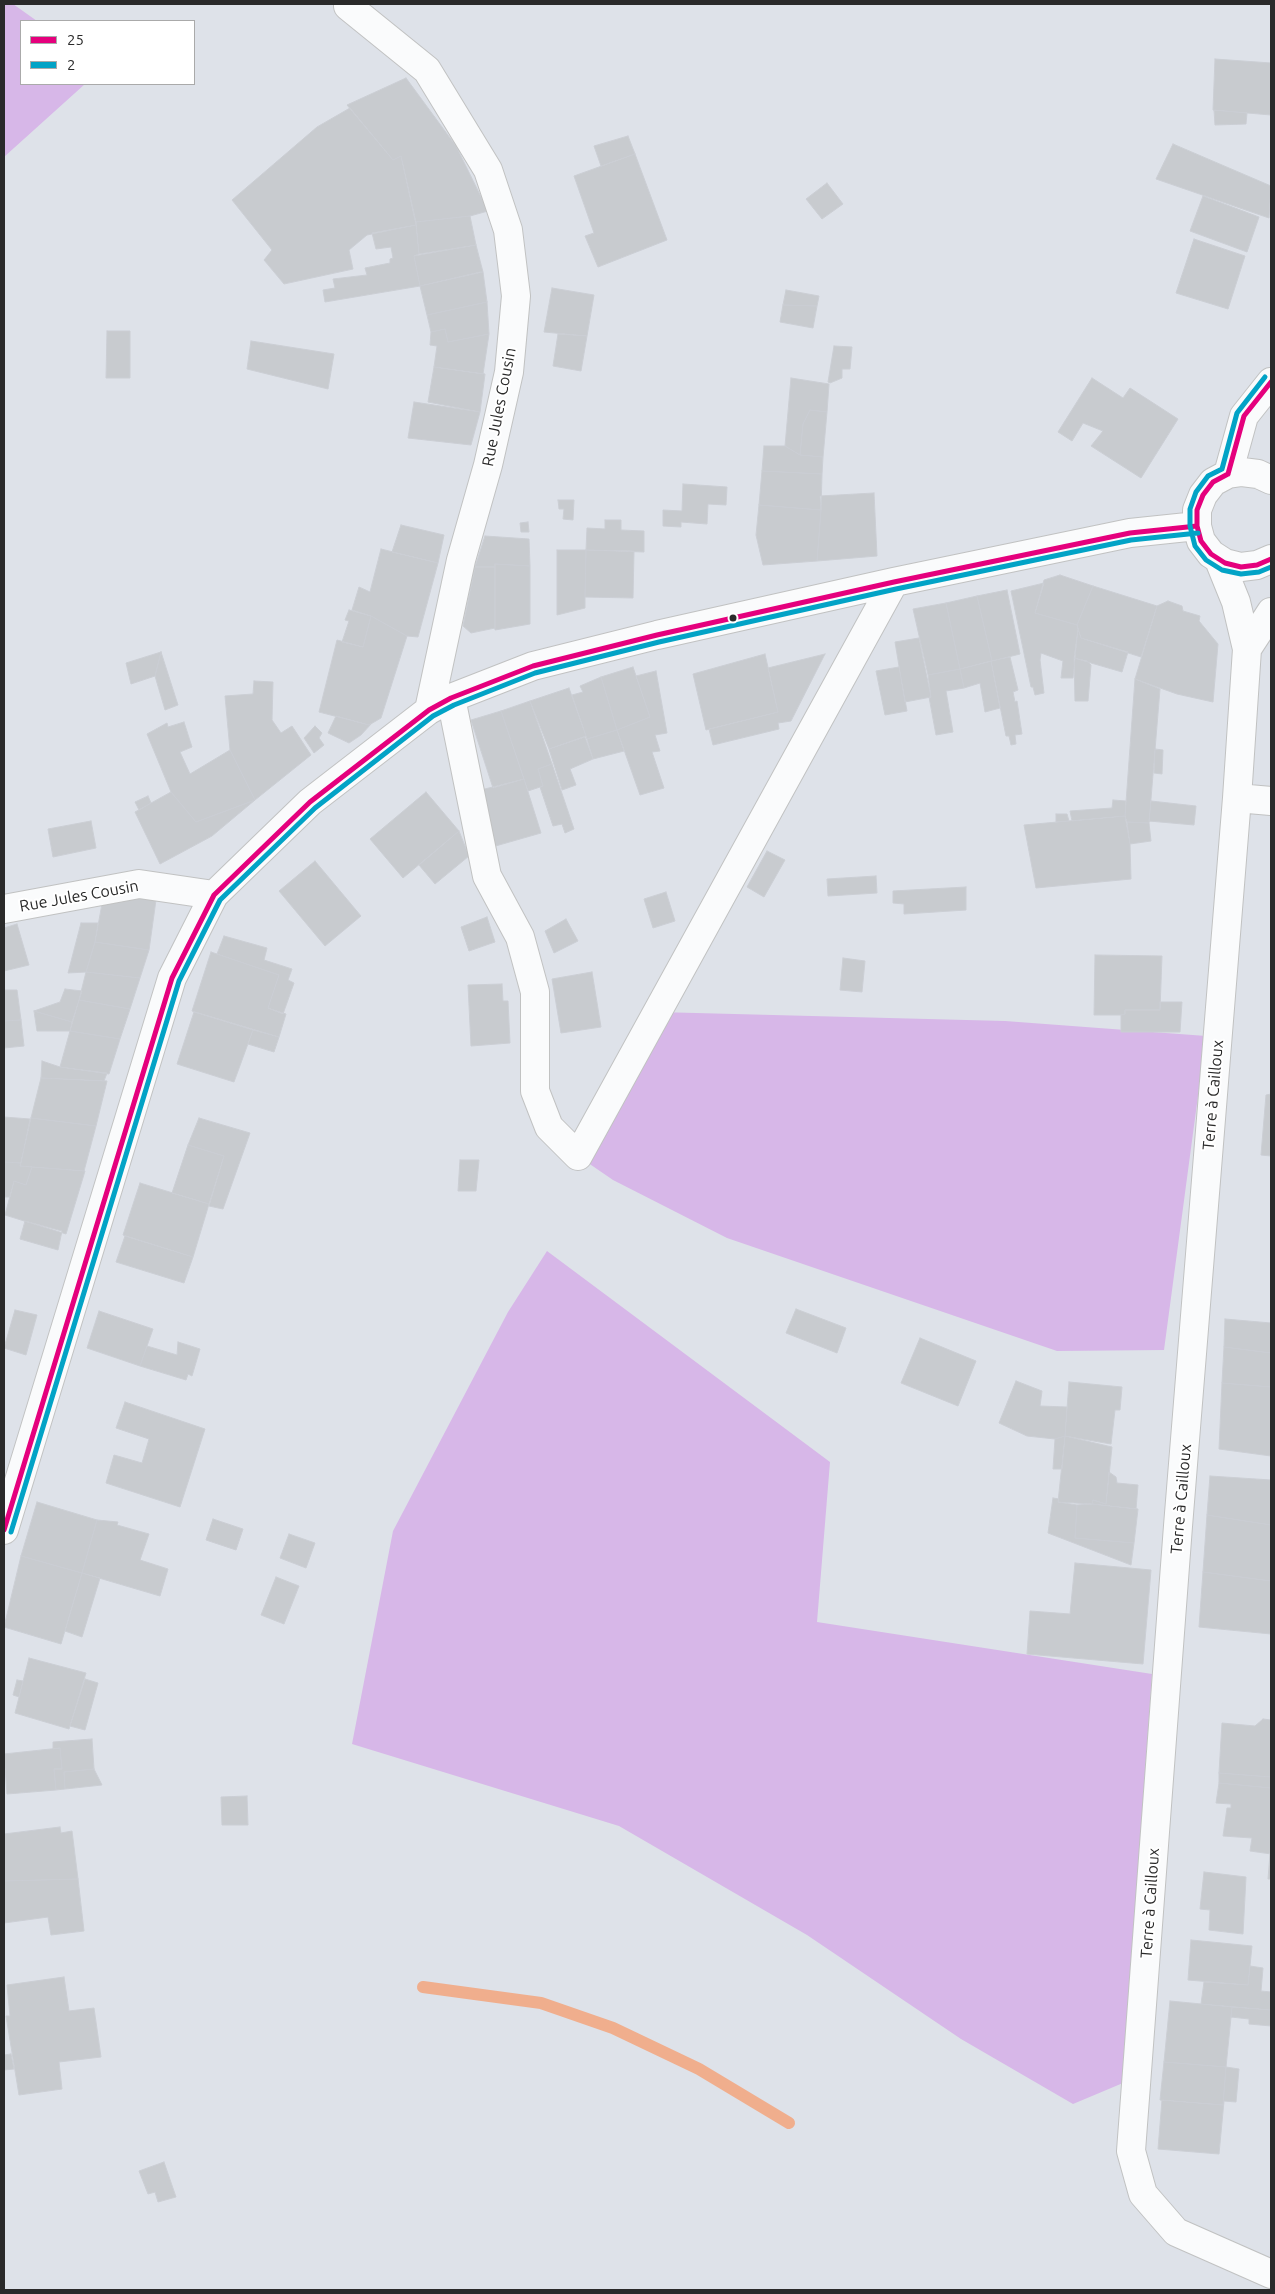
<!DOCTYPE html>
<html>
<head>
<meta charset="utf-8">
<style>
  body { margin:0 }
  #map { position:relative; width:1275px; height:2294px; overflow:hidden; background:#dee2e9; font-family:Ubuntu,sans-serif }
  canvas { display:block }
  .frame { position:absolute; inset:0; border:5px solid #2a2a2a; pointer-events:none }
  .legend { position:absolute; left:20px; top:20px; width:175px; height:65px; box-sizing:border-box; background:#fff; border:1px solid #aaa; margin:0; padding:6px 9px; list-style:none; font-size:15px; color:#2a2a2a }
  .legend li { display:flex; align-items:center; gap:10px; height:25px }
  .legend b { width:25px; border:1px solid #aaa }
</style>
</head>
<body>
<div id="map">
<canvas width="1275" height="2294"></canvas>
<div class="frame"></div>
<ul class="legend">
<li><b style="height:6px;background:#e5007d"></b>25</li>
<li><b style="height:6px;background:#02a3c6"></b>2</li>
</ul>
</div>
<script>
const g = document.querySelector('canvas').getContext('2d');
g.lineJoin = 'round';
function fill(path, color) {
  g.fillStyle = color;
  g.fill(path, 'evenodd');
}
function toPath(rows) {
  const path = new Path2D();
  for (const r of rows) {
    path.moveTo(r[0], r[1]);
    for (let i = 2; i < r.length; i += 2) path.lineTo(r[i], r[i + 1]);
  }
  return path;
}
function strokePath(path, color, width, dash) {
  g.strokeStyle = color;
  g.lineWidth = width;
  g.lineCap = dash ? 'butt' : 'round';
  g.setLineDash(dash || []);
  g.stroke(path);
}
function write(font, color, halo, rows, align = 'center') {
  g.font = font + ' Ubuntu,sans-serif';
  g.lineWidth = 4;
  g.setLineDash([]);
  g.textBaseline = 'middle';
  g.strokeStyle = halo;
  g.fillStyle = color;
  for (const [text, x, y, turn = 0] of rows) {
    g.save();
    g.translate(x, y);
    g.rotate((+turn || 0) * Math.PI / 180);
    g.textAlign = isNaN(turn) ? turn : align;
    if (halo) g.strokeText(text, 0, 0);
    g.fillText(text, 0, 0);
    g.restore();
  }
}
const green = toPath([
  [4,4,13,4,37,21,21,21,21,84,85,84,4,157],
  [657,1012,1005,1021,1206,1036,1164,1350,1057,1351,727,1238,613,1180,578,1156],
  [547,1251,830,1462,817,1622,1152,1674,1123,2083,1073,2104,961,2039,807,1935,619,1826,352,1744,393,1531,508,1312]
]);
const stream = toPath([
  [423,1987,541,2003,613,2028,699,2069,789,2123]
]);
const building = toPath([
  [1215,59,1271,63,1271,115,1213,110,1215,59],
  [406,78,456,146,488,211,470,216,416,222,401,156,393,160,347,105,406,78],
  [350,108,393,160,401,156,416,225,367,235,349,250,353,269,284,284,264,260,272,250,232,200,317,127,350,108],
  [1214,110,1247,113,1246,124,1215,125,1214,110],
  [628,136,635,154,601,166,594,146,628,136],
  [1173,144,1271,186,1269,218,1156,179,1173,144],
  [635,154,667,240,598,267,585,236,594,233,574,176,635,154],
  [827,183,843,204,822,219,806,199,827,183],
  [1203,196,1259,217,1247,252,1190,231,1203,196],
  [470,216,476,245,419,254,416,222,470,216],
  [416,225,419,254,414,256,420,286,325,302,323,290,335,288,333,279,367,275,365,268,390,263,390,259,393,258,391,247,376,249,372,233,416,225],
  [1194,239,1245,256,1228,309,1176,293,1194,239],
  [476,245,483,272,420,286,414,256,476,245],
  [480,272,483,272,487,302,427,315,420,286,480,272],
  [552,288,594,295,587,336,544,332,552,288],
  [786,290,819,296,817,306,783,305,786,290],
  [487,302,489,334,448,342,445,329,431,332,427,315,487,302],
  [783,305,817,306,813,328,780,322,783,305],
  [445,329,448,342,489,334,483,374,434,367,437,346,430,345,431,332,445,329],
  [107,331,130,331,130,378,106,378,107,331],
  [558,334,587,336,581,371,553,366,558,334],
  [251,341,334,354,328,389,247,369,251,341],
  [834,346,852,347,850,369,842,369,842,378,830,383,828,382,834,346],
  [434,367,485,374,480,412,428,402,434,367],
  [791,378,829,384,827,412,810,410,803,424,800,455,785,446,791,378],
  [1092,378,1123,398,1130,388,1178,419,1141,478,1091,446,1103,431,1083,423,1072,441,1058,432,1092,378],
  [414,402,480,412,471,445,408,438,414,402],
  [810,410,827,412,823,457,800,455,803,424,810,410],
  [764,446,785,446,800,455,823,457,822,474,762,471,764,446],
  [762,471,822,474,821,510,759,505,762,471],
  [683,484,727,487,726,505,708,504,707,524,681,522,681,527,663,526,663,510,682,511,683,484],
  [874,493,877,556,817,561,821,510,820,496,874,493],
  [558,500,574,500,573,520,563,519,564,509,559,509,558,500],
  [759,505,821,510,817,561,763,565,756,535,759,505],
  [605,520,621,520,621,530,644,531,644,552,586,550,587,528,605,529,605,520],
  [528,522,529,532,521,532,520,523,528,522],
  [401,525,444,535,438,563,392,552,401,525],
  [485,536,529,539,530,566,495,564,495,567,475,567,485,536],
  [381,549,438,563,418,637,407,636,371,616,352,610,359,587,370,592,381,549],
  [557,550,586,550,585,597,585,608,557,615,557,550],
  [586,550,634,551,633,598,585,597,586,550],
  [495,564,530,566,530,624,495,630,495,564],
  [475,567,495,567,495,628,471,633,463,626,475,567],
  [1060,575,1093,586,1077,625,1035,613,1044,580,1060,575],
  [1044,583,1035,613,1077,625,1078,629,1073,678,1061,678,1063,661,1041,653,1040,660,1044,693,1035,695,1033,687,1031,687,1011,591,1044,583],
  [1093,586,1157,606,1141,657,1081,638,1077,625,1093,586],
  [1007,590,1020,654,992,661,977,596,1007,590],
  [977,596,992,661,960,669,946,603,977,596],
  [1168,601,1182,606,1183,611,1200,616,1199,621,1218,644,1213,702,1177,694,1135,679,1157,606,1168,601],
  [946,603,960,669,928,675,913,609,946,603],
  [349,610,371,616,363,647,342,642,349,621,345,620,349,610],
  [371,616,407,636,381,718,369,725,319,712,337,640,363,647,371,616],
  [1078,629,1081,638,1128,652,1122,672,1074,658,1078,629],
  [919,638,931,697,905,702,895,642,919,638],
  [161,652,178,705,165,710,155,676,161,652],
  [161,652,155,676,131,684,126,663,161,652],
  [765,654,778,712,706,730,693,674,765,654],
  [825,654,791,721,778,723,779,729,713,745,709,729,778,712,768,668,825,654],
  [1010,657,1018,690,1013,692,1015,702,1017,701,1022,734,1015,735,1016,744,1011,745,1009,736,1006,736,991,661,1010,657],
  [1074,658,1087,661,1091,665,1088,701,1075,701,1074,658],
  [991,661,1000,708,985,712,980,683,964,688,960,669,991,661],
  [633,667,650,717,617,730,601,677,633,667],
  [899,667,907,711,885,715,876,671,899,667],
  [960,669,964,688,946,691,953,732,936,735,929,697,931,697,928,675,960,669],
  [656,671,667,733,655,735,660,751,652,752,664,788,640,795,617,730,650,717,636,676,656,671],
  [601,677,617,730,587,739,572,695,583,692,580,686,601,677],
  [1135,679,1160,689,1149,823,1127,822,1125,816,1135,679],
  [254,681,273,682,272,720,281,733,292,726,311,755,255,800,230,750,225,696,253,694,254,681],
  [569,688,586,736,549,749,530,701,569,688],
  [530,701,552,764,538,769,543,786,528,791,501,711,530,701],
  [501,711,524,779,493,788,471,720,501,711],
  [336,716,369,725,372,723,361,735,349,743,328,733,336,716],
  [184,722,192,747,180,752,190,774,230,750,255,800,196,822,171,792,147,734,167,723,168,727,184,722],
  [315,726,322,733,319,738,324,745,314,753,304,738,315,726],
  [617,730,624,751,593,759,586,736,587,739,617,730],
  [585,737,593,759,570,769,576,785,562,790,549,749,585,737],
  [1155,749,1163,750,1162,774,1154,773,1155,749],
  [552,764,574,829,565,833,562,824,553,826,540,787,543,786,538,769,552,764],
  [524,779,541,833,492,847,477,791,524,779],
  [171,792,196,822,255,800,212,836,160,864,135,812,171,792],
  [426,792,459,831,403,878,370,839,426,792],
  [148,796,151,803,139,810,135,802,148,796],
  [1113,800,1126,801,1125,816,1072,821,1070,811,1112,808,1113,800],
  [1151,801,1196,806,1194,825,1149,821,1151,801],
  [1056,814,1067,814,1069,821,1056,822,1056,814],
  [1125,816,1130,844,1131,879,1036,888,1024,825,1125,816],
  [91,821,96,848,53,857,48,829,91,821],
  [1127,822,1149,823,1151,841,1130,844,1127,822],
  [459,831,469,856,435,884,419,865,459,831],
  [767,851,785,860,764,897,747,887,767,851],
  [315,861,361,916,325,946,279,891,315,861],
  [876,876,877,893,828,896,827,879,876,876],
  [966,887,966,910,904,914,904,904,893,903,893,891,966,887],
  [666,892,675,921,653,928,644,899,666,892],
  [104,893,156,900,149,950,95,942,104,893],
  [487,917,495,942,469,951,461,927,487,917],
  [566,919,578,941,554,953,545,931,566,919],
  [81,923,98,923,95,942,86,972,68,973,81,923],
  [17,924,29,965,4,971,4,928,17,924],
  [224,936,267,948,264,960,292,969,288,980,294,983,283,1014,268,1008,279,975,217,954,224,936],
  [95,942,149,950,140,978,86,972,95,942],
  [211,952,279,975,268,1008,286,1014,279,1037,192,1011,211,952],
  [1095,955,1162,956,1160,1010,1125,1010,1125,1014,1121,1015,1094,1015,1095,955],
  [843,958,865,961,862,992,840,990,843,958],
  [86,972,140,978,130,1009,79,1000,86,972],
  [592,972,601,1027,561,1033,552,979,592,972],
  [502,984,503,1001,508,1001,510,1043,471,1046,468,985,502,984],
  [65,989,82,991,72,1022,34,1011,60,1002,65,989],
  [4,990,17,990,21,1020,4,1021,4,990],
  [79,1000,130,1009,120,1039,70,1031,79,1000],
  [1160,1002,1182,1002,1180,1032,1121,1032,1121,1015,1125,1014,1125,1010,1160,1010,1160,1002],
  [34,1011,72,1022,70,1031,37,1031,34,1011],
  [194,1012,253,1030,234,1082,177,1064,194,1012],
  [21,1020,24,1046,4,1048,4,1021,21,1020],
  [253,1030,279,1037,274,1052,248,1044,253,1030],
  [70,1031,120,1039,109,1074,60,1067,70,1031],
  [42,1061,60,1067,107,1073,104,1081,41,1078,42,1061],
  [41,1078,107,1081,96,1126,31,1118,41,1078],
  [1271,1094,1271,1156,1261,1155,1266,1095,1271,1094],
  [4,1117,30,1119,21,1163,4,1162,4,1117],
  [31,1118,96,1126,84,1171,20,1166,31,1118],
  [199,1118,250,1133,223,1209,209,1206,224,1156,188,1145,199,1118],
  [188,1145,224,1156,209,1204,172,1193,188,1145],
  [460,1160,479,1160,476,1191,458,1191,460,1160],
  [4,1162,21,1163,20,1166,32,1167,26,1185,14,1181,10,1197,4,1197,4,1162],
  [32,1167,85,1171,66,1234,5,1215,14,1181,26,1185,32,1167],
  [140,1183,209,1204,193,1257,123,1235,140,1183],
  [25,1221,62,1231,58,1250,20,1239,25,1221],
  [125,1236,193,1257,184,1283,116,1262,125,1236],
  [796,1309,846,1328,837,1353,786,1333,796,1309],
  [15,1310,37,1315,26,1355,4,1348,15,1310],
  [99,1311,153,1329,140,1366,87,1348,99,1311],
  [1225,1319,1271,1323,1271,1353,1224,1347,1225,1319],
  [920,1338,976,1361,958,1406,901,1383,920,1338],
  [178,1342,200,1349,192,1376,188,1374,186,1380,140,1366,147,1346,177,1355,178,1342],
  [1224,1347,1271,1353,1271,1387,1222,1383,1224,1347],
  [1016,1381,1042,1391,1040,1406,1067,1407,1065,1436,1055,1439,1027,1436,999,1423,1016,1381],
  [1069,1382,1122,1387,1120,1410,1115,1410,1111,1444,1065,1436,1069,1382],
  [1222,1383,1271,1387,1271,1456,1219,1449,1222,1383],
  [125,1402,205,1429,180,1507,106,1483,114,1455,142,1463,149,1439,116,1428,125,1402],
  [1065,1436,1062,1469,1053,1469,1055,1439,1065,1436],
  [1065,1436,1112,1447,1106,1504,1093,1500,1092,1504,1058,1502,1065,1436],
  [1109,1472,1116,1477,1117,1483,1138,1485,1136,1509,1092,1504,1093,1500,1106,1504,1109,1472],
  [1210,1476,1271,1480,1271,1525,1207,1515,1210,1476],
  [1053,1498,1059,1499,1058,1502,1077,1505,1075,1538,1134,1543,1131,1565,1048,1533,1053,1498],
  [37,1502,97,1520,82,1573,21,1556,37,1502],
  [1092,1504,1138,1509,1134,1543,1075,1538,1077,1505,1092,1504],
  [1207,1515,1271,1525,1271,1581,1203,1572,1207,1515],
  [213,1519,243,1529,236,1550,206,1540,213,1519],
  [97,1520,118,1522,117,1525,149,1534,140,1560,168,1569,160,1596,82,1573,97,1520],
  [289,1534,315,1543,306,1568,280,1558,289,1534],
  [21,1556,82,1573,61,1644,4,1627,21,1556],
  [1075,1563,1151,1570,1143,1664,1027,1654,1030,1611,1070,1614,1075,1563],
  [1203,1572,1271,1581,1271,1634,1199,1627,1203,1572],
  [82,1573,100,1578,82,1637,65,1631,82,1573],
  [276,1577,299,1586,284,1624,261,1615,276,1577],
  [29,1658,86,1673,69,1729,15,1713,29,1658],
  [85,1679,98,1683,85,1730,70,1726,85,1679],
  [17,1680,23,1681,19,1697,13,1695,17,1680],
  [1263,1719,1271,1720,1271,1777,1219,1773,1222,1723,1255,1726,1263,1719],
  [92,1739,94,1769,64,1772,65,1789,56,1790,54,1769,62,1769,60,1748,53,1749,53,1742,92,1739],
  [60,1748,62,1769,54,1769,56,1790,7,1794,4,1754,60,1748],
  [94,1769,102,1785,65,1789,64,1772,94,1769],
  [1219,1773,1271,1777,1271,1788,1219,1783,1219,1773],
  [1219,1783,1271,1788,1271,1854,1250,1851,1252,1838,1223,1836,1227,1808,1231,1808,1231,1804,1216,1803,1219,1783],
  [247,1796,248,1825,222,1825,221,1797,247,1796],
  [60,1827,61,1833,72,1831,78,1879,4,1881,4,1834,60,1827],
  [1270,1854,1271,1854,1271,1879,1268,1879,1270,1854],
  [1204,1872,1246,1877,1243,1934,1209,1930,1210,1910,1200,1909,1204,1872],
  [78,1879,84,1931,51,1935,48,1917,4,1923,4,1881,78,1879],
  [1191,1940,1252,1946,1248,1985,1188,1980,1191,1940],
  [1250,1966,1263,1968,1261,1991,1271,1992,1271,2010,1201,2004,1204,1982,1248,1985,1250,1966],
  [64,1977,69,2011,94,2008,101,2057,59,2062,62,2089,19,2095,6,2016,10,2016,7,1985,64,1977],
  [1170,2001,1232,2007,1226,2067,1164,2062,1170,2001],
  [1232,2007,1271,2010,1271,2026,1249,2024,1249,2019,1231,2017,1232,2007],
  [11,2054,14,2069,4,2070,4,2055,11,2054],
  [1164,2062,1226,2067,1223,2105,1160,2100,1164,2062],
  [1226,2067,1239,2069,1236,2102,1224,2101,1219,2154,1158,2149,1162,2100,1223,2105,1226,2067],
  [164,2162,176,2197,158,2202,155,2192,148,2194,139,2171,164,2162]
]);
const minor = toPath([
  [348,6,427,70,488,170,508,230,516,296,509,372,488,465,461,560,429,710],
  [1228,474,1244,416,1271,382],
  [1271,480,1258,474,1242,472,1228,474,1213,482,1203,495,1197,510,1197,526,1201,541,1211,554,1225,563,1241,567,1257,565,1271,559],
  [1219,560,1236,602,1247,649,1237,798,1178,1526,1131,2151,1143,2194,1176,2232,1271,2274],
  [1247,649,1271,612],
  [451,698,487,876,520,937,535,992,535,1091,549,1127,578,1156,894,582],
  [1237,798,1271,801],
  [4,909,139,884,214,895],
  [4,1530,172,978,214,895,310,802,429,710,451,698,533,666,657,635,894,582,1130,533,1197,526]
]);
const bus1 = toPath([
  [1228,474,1213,482,1203,495,1197,510,1197,526,1201,541,1211,554,1225,563,1241,567,1257,565,1271,559],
  [1228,474,1244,416,1271,382],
  [4,1530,172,978,214,895,310,802,429,710,451,698,533,666,657,635,894,582,1130,533,1197,526]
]);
const bus2 = toPath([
  [1265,377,1237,413,1222,469,1208,476,1196,492,1190,509,1190,526,1195,546,1206,560,1222,570,1241,574,1259,572,1271,567],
  [11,1532,179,981,220,900,315,808,433,716,454,705,535,673,659,642,896,589,1131,540,1198,533]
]);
const markers = [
  [733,618,4.5,"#2a2a2a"]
];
const streetNames = [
  ["Rue Jules Cousin",499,407,-79],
  ["Rue Jules Cousin",79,896,-10],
  ["Terre à Cailloux",1213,1095,-85],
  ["Terre à Cailloux",1181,1499,-85],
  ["Terre à Cailloux",1150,1903,-86]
];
fill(green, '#d7b7e8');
strokePath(stream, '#f0ae8d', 12);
fill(building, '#c8cbcf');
strokePath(building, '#cbced4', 1);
strokePath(minor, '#c1c2c2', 30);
strokePath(minor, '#fafbfc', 28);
strokePath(bus1, '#e5007d', 5);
strokePath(bus2, '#02a3c6', 5);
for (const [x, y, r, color] of markers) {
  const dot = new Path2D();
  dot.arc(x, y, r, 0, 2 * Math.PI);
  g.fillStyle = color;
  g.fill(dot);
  strokePath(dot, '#fff', 2);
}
write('16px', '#2a2a2a', '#fff', streetNames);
</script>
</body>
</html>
